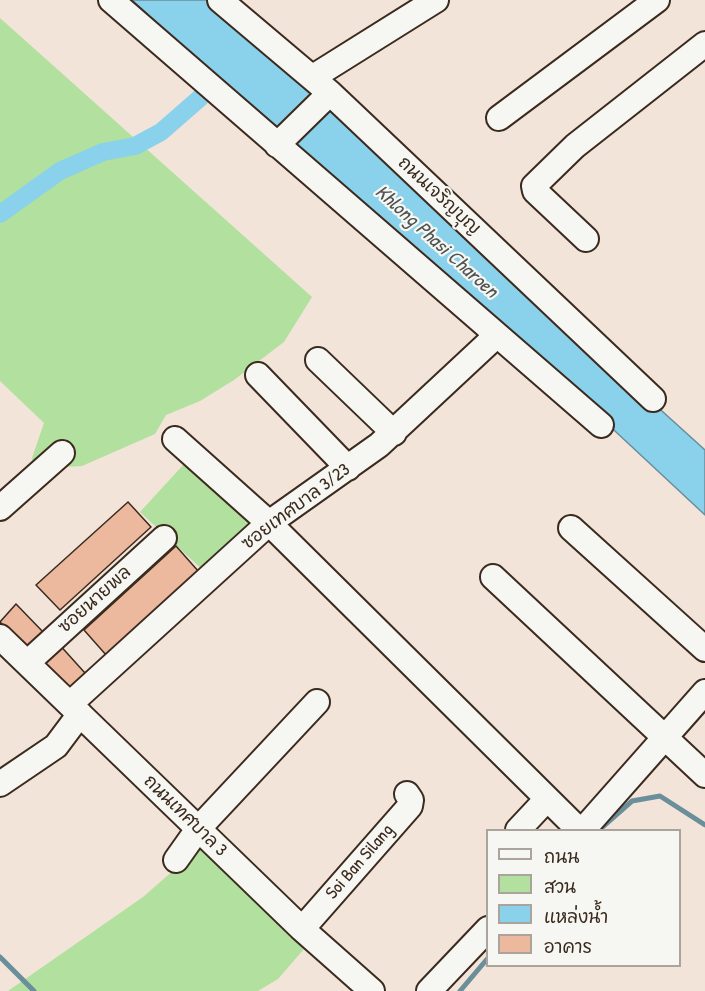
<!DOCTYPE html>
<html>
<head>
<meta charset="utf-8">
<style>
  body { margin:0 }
  #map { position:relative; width:705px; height:991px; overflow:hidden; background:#f3e4d9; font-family:"Patrick Hand","Playpen Sans Thai",sans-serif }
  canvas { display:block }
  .legend { position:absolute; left:486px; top:829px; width:195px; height:138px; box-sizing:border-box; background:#f6f6f2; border:2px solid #aba49d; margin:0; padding:8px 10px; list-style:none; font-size:18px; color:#3b2a1e }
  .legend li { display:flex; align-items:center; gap:12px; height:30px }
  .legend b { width:30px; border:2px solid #aba49d }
</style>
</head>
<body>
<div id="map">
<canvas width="705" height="991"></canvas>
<ul class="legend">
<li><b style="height:8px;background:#f6f6f2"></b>ถนน</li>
<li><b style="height:16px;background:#b1e09f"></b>สวน</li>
<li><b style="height:16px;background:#8ad1ec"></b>แหล่งน้ำ</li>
<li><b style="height:16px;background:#ecb99e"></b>อาคาร</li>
</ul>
</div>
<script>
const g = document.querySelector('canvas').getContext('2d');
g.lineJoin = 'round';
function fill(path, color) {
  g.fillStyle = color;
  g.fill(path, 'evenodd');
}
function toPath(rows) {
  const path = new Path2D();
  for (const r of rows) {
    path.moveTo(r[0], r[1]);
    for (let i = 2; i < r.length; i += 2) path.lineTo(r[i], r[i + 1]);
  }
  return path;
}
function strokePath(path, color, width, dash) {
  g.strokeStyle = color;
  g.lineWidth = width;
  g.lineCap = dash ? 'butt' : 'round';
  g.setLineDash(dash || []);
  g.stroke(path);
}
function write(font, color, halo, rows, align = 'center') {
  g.font = font + ' "Patrick Hand","Playpen Sans Thai",sans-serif';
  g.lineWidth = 4.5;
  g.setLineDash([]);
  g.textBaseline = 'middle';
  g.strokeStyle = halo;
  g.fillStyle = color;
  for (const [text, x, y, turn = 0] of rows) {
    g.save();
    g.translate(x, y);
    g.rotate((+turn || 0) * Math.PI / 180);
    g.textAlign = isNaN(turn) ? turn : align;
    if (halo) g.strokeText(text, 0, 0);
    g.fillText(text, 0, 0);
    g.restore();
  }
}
const green = toPath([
  [0,18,312,297,284,342,234,380,200,401,166,415,155,434,82,466,64,467,38,488,32,458,44,423,0,381],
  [184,464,254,525,205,572,140,512],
  [199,848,304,949,278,979,258,991,8,991,143,897]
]);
const water = toPath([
  [132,0,208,0,705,450,705,515,467,293,438,279,132,0]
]);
const stream = toPath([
  [599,830,632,801,660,796,705,825],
  [0,957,34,991],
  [460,991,488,958]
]);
const canal = toPath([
  [0,214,60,171,103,152,135,146,161,132,201,97]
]);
const building = toPath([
  [128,502,151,527,60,610,36,585,128,502],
  [176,546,199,572,107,656,84,630,176,546],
  [16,604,45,634,28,650,0,622,16,604],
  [57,642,85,673,68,689,39,659,57,642]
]);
const minor = toPath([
  [111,0,601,425],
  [220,0,330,93,653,399],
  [313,77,436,0],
  [499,118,657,0],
  [277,145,330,93],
  [586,239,535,191,534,186,575,146,705,44],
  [318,360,394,433],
  [258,375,348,468],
  [175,439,269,523,579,830],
  [0,508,62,453],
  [571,528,705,649],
  [493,577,705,775],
  [0,637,302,929,372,991],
  [27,663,164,538],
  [70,704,269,523,379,445,497,335],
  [0,784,56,746,80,714],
  [518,830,547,799],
  [583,830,705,692],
  [176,860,198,829,317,702],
  [302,929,410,806,411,800,407,794],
  [429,991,488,929]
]);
const streetNames = [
  ["ถนนเจริญบุญ",439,196,43],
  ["ซอยเทศบาล 3/23",296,507,-37],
  ["ซอยนายพล",95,600,-42],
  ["ถนนเทศบาล 3",185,816,44],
  ["Soi Ban Silang",360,862,-49]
];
const waterNames = [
  ["Khlong Phasi Charoen",436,242,42]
];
fill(green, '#b1e09f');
fill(water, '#8ad1ec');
strokePath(water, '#6a8e9a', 1.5);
strokePath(stream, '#6a8e9a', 5);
strokePath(canal, '#8ad1ec', 18);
fill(building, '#ecb99e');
strokePath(building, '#3b2a1e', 1.5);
strokePath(minor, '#3b2a1e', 28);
strokePath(minor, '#f6f6f2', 24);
write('18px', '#3b2a1e', '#f6f6f2', streetNames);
write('italic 20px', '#4f5452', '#f6f6f2', waterNames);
</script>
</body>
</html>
